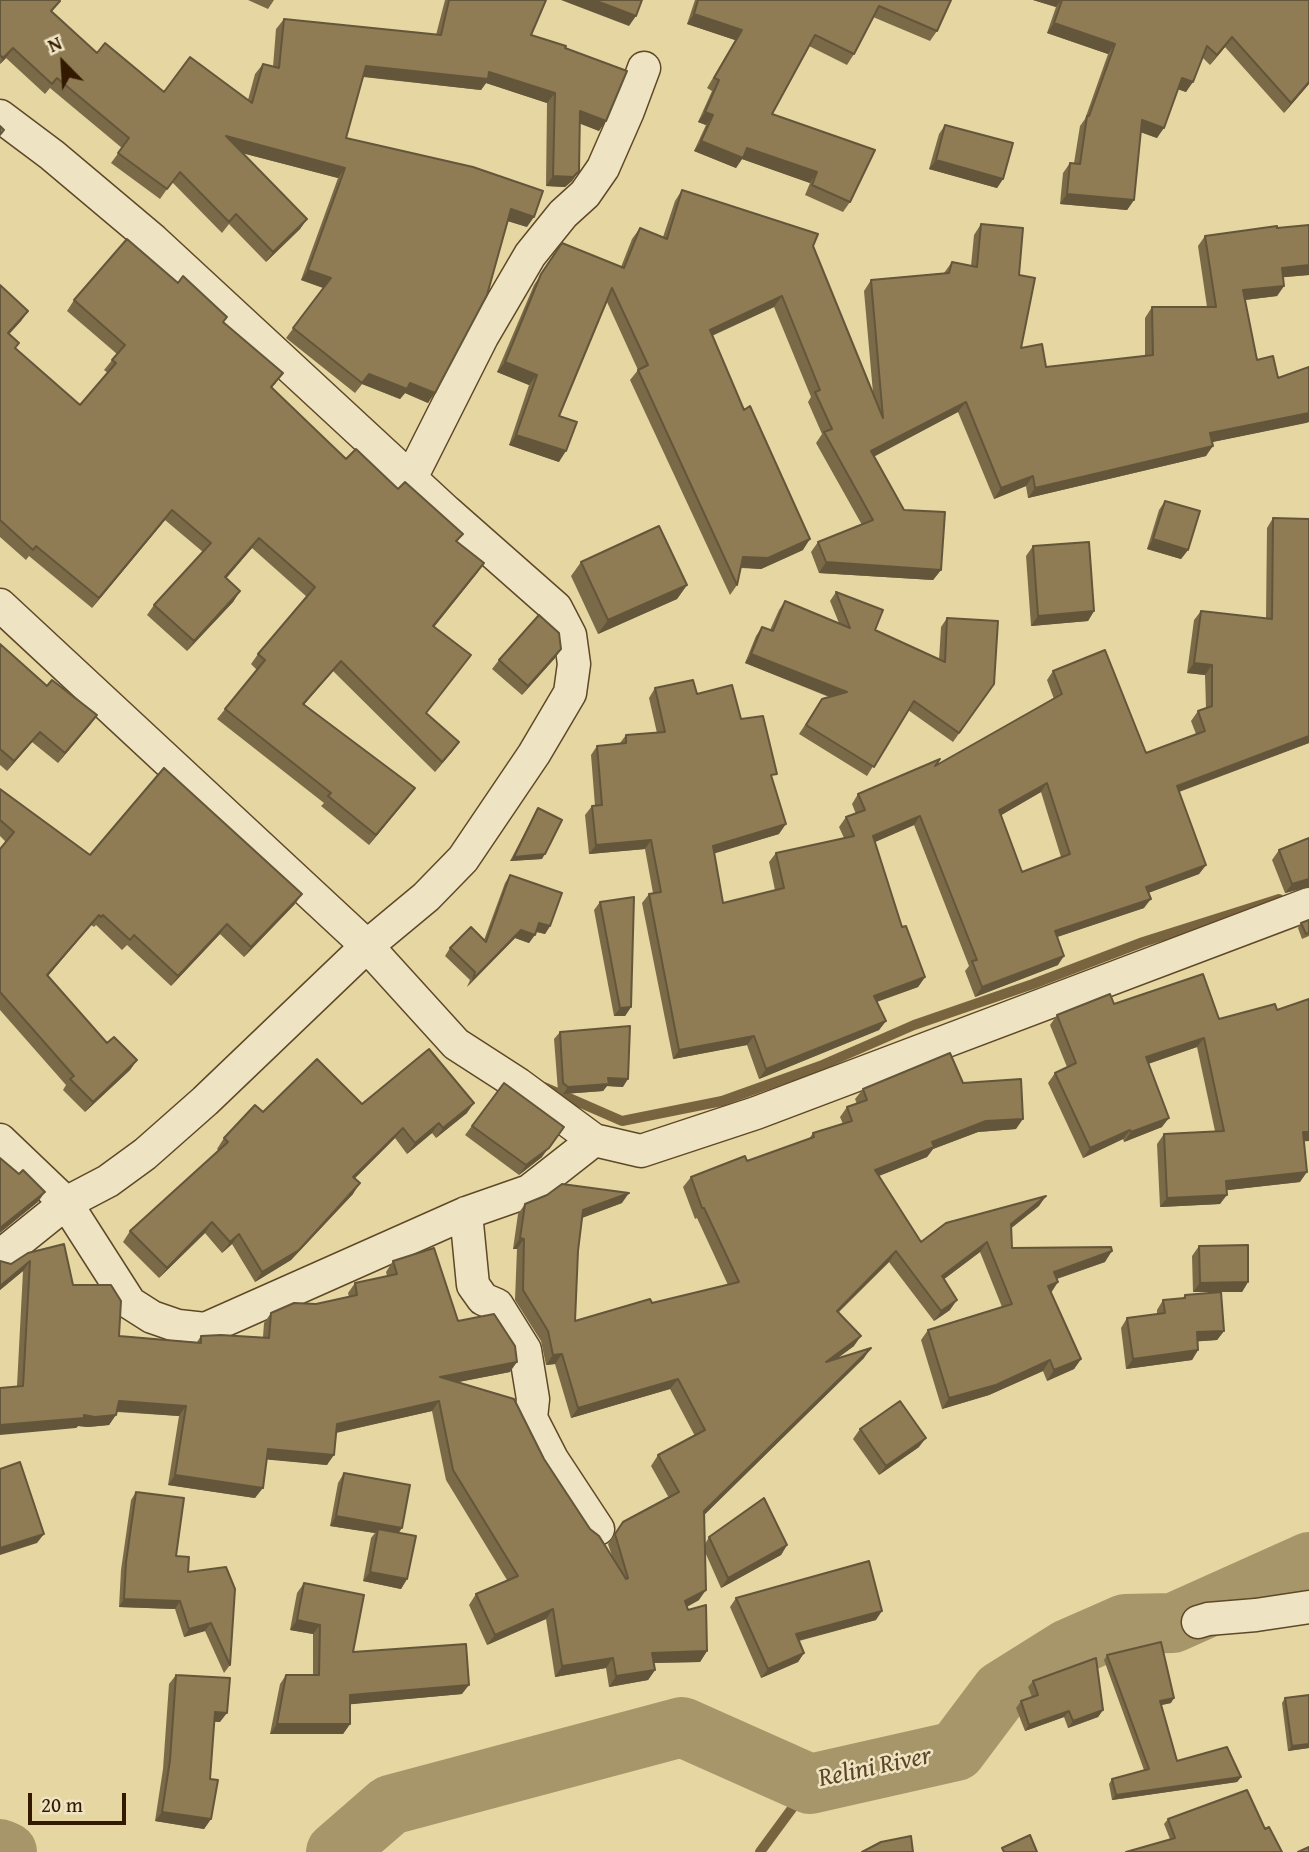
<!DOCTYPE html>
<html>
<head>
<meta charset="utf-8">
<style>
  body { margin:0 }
  #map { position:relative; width:1309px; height:1852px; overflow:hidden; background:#e5d6a2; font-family:"Gentium Book Plus",serif }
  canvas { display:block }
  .north { position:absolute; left:28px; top:28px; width:70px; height:70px; -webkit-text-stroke:5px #eee4c3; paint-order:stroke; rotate:336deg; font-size:19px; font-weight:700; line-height:28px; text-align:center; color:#321900 }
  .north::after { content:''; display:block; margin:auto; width:24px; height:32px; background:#321900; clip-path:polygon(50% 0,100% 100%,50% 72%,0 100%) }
  .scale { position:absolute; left:28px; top:1793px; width:98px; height:32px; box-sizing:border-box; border:4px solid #321900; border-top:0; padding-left:9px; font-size:21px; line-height:24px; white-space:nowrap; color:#321900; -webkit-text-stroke:5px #eee4c3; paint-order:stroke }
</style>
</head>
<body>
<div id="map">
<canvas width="1309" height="1852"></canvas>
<div class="north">N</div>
<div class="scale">20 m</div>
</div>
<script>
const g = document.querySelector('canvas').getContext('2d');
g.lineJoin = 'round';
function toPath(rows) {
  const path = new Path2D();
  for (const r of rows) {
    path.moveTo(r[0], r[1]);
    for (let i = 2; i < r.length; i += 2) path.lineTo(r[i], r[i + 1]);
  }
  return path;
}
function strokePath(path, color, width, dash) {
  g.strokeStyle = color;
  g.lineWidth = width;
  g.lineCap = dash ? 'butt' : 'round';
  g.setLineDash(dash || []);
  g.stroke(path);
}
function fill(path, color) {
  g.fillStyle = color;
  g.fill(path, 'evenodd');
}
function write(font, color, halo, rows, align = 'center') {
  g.font = font + ' "Gentium Book Plus",serif';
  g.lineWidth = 5;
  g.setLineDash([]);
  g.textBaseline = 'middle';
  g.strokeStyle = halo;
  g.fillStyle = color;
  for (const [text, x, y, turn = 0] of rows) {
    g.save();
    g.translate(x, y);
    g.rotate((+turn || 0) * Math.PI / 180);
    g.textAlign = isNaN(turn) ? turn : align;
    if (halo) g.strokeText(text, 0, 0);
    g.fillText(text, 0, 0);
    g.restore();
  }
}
const stream = toPath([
  [544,1087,622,1121,722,1101,820,1066,914,1025,1033,984,1143,942,1279,899],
  [760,1852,810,1784]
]);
const river = toPath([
  [0,1849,7,1852],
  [336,1852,390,1805,682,1727,810,1784,956,1751,1001,1691,1068,1649,1125,1624,1173,1623,1309,1562]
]);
const minor = toPath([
  [0,116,52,155,153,240,446,511,556,608,570,635,574,664,570,693,534,754,463,859,426,897,367,946,205,1101,145,1154,108,1181,66,1203,0,1256],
  [411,478,482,337,530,255,563,214,585,194,603,168,628,111,644,68],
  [0,605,367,946,456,1044,518,1084,594,1140,641,1151,756,1113,1309,904],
  [0,1140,66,1203,130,1303,152,1317,178,1326,205,1329,466,1213,529,1191,594,1140],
  [466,1213,473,1285,483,1299,497,1305,525,1350,533,1399,531,1418,552,1459,598,1529],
  [1198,1622,1208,1619,1256,1615,1309,1607]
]);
const wall = toPath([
  [0,0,53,12,97,53,164,92,248,100,255,74,263,64,273,67,276,29,284,19,436,35,445,0,546,0,531,35,565,48,599,131,580,123,579,171,572,181,565,187,546,186,547,103,486,83,481,90,363,77,346,138,527,227,508,221,428,403,405,393,400,399,362,384,355,393,286,338,323,288,301,280,338,178,242,153,307,219,300,229,266,262,229,224,222,233,172,182,160,199,111,163,122,148,50,88,45,94,6,58,0,64],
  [248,0,274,0,268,9],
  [695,0,951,0,937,31,930,41,873,17,854,54,847,65,809,46,772,114,850,202,843,212,805,195,810,183,742,159,736,168,694,151,706,125,698,122,712,91,707,88,735,40,687,24],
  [1033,0,1309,0,1309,84,1284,113,1225,47,1210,65,1203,58,1186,92,1178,89,1157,138,1140,132,1134,200,1127,210,1060,204,1063,173,1070,163,1074,163,1080,126,1085,119,1108,54,1047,33,1056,7],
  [945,125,1003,179,997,188,929,169,939,134],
  [682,190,813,246,873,393,864,291,871,280,944,273,952,262,971,266,974,235,981,224,1019,275,1021,348,1046,367,1145,356,1145,318,1152,307,1207,307,1198,246,1205,236,1309,225,1309,275,1283,277,1284,286,1277,296,1245,300,1257,360,1278,378,1309,367,1309,422,1212,442,1206,456,1028,498,1026,486,994,499,958,412,874,456,904,510,941,570,933,580,819,573,811,552,818,542,862,525,816,443,822,434,808,402,811,397,774,307,712,336,803,550,761,569,741,568,737,585,730,595,630,380,638,370,607,302,559,416,559,462,509,445,529,385,497,372,534,285,562,243,621,267,632,239,640,228,663,237,675,201],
  [0,285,28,311,21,321,9,334,15,349,80,405,108,373,104,370,117,354,67,311,74,300,223,322,276,383,272,387,346,459,398,489,463,534,457,542,477,573,434,627,426,714,459,742,435,772,333,671,304,704,415,788,369,845,321,806,324,803,217,719,257,670,251,664,258,654,307,597,252,548,226,578,240,591,233,602,187,651,147,615,154,605,203,552,165,520,92,608,29,556,26,560,0,537],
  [1165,501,1188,550,1181,559,1147,549,1159,510],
  [1273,518,1309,519,1309,743,1179,792,1206,865,1199,874,1148,893,1144,908,1057,937,1058,965,975,997,965,971,969,966,914,825,875,842,902,927,925,977,918,987,877,1002,886,1021,879,1030,759,1079,747,1045,673,1059,642,903,649,894,653,893,645,849,589,854,585,815,592,806,595,806,591,755,597,746,620,743,626,735,657,733,649,698,655,688,697,694,741,719,772,780,779,834,714,853,723,903,775,890,769,862,776,853,844,838,839,827,846,817,856,814,852,804,858,794,935,766,1054,699,1047,680,1053,671,1146,753,1196,734,1191,721,1198,711,1206,708,1205,675,1187,673,1194,620,1201,611,1266,619,1267,528],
  [1041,792,1061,857,1022,872,1001,815],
  [1033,546,1094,611,1088,621,1031,626,1026,556],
  [581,562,687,585,677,599,598,634,571,576],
  [836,592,875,630,939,660,941,627,947,618,994,684,953,742,908,710,867,776,799,734,822,699,829,697,745,663,756,636,762,627,770,630,779,610,785,601,839,623,830,601],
  [0,644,47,686,97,715,58,763,32,742,7,771,0,765],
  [561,649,555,658,522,695,492,669,499,660],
  [0,789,90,855,295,904,244,957,220,934,171,986,127,945,122,950,96,925,94,927,91,925,48,976,107,1043,137,1060,130,1070,85,1112,63,1090,66,1085,0,1010,0,849,6,842,0,836],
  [538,808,542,859,510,861,535,813],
  [1309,838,1309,887,1285,893,1272,860,1279,850],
  [510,875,550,926,545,934,536,932,529,943,515,938,467,987,470,980,445,956,450,948,484,940,505,883],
  [600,902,631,1007,625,1016,614,1016,594,910],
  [1309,920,1309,936,1302,939,1298,928,1301,923],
  [1309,999,1309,1141,1304,1141,1300,1182,1227,1190,1220,1204,1160,1207,1157,1144,1164,1134,1215,1131,1197,1047,1148,1064,1162,1127,1124,1142,1123,1139,1083,1158,1048,1083,1055,1073,1067,1067,1050,1025,1057,1015,1114,1004,1219,1019,1277,1010],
  [560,1032,623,1087,607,1086,603,1091,563,1094,558,1091,554,1039],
  [504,1083,542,1157,519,1175,465,1135],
  [963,1083,1016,1129,978,1132,933,1149,927,1157,879,1176,921,1242,1039,1206,1011,1228,1012,1248,1105,1262,1057,1279,1051,1292,1081,1359,1074,1369,1047,1381,1043,1371,989,1395,942,1409,921,1340,928,1330,1002,1307,980,1252,944,1279,950,1310,934,1321,889,1262,838,1313,854,1346,837,1358,864,1358,704,1515,705,1544,709,1537,787,1545,781,1555,721,1588,705,1552,699,1600,687,1607,707,1651,700,1662,654,1663,655,1670,648,1680,609,1687,606,1668,555,1677,546,1619,487,1645,469,1605,476,1594,507,1580,446,1480,432,1411,336,1433,327,1465,267,1459,255,1498,168,1485,179,1416,117,1412,109,1425,88,1427,78,1426,76,1428,17,1386,23,1271,0,1290,0,1261,11,1264,28,1253,73,1285,119,1336,197,1342,201,1336,263,1337,264,1323,271,1313,349,1297,348,1293,355,1283,387,1276,386,1272,393,1261,458,1321,510,1372,458,1382,544,1459,590,1529,612,1556,608,1544,623,1522,669,1498,651,1466,658,1455,695,1436,670,1389,571,1418,555,1364,546,1365,541,1341,515,1300,517,1249,513,1249,518,1214,525,1204,622,1203,582,1218,578,1251,575,1321,728,1285,697,1218,695,1219,683,1187,691,1177,747,1161,809,1139,813,1133,843,1124,840,1117,847,1107,857,1104,855,1099,863,1089],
  [362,1104,467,1113,436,1138,432,1133,407,1154,395,1138,355,1178,353,1194,291,1260,255,1282,232,1244,222,1253,205,1233,159,1278,123,1242,130,1231,219,1151,217,1149,224,1138,263,1112],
  [1199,1246,1248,1282,1242,1292,1221,1292,1224,1331,1217,1340,1198,1341,1198,1350,1192,1360,1126,1369,1121,1328,1127,1318,1157,1314,1157,1310,1163,1300,1182,1299,1185,1295,1220,1292,1193,1292,1192,1256],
  [860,1429,919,1447,879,1475,853,1439],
  [344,1473,399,1533,407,1579,401,1589,363,1581,371,1538,375,1533,330,1526,338,1483],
  [136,1492,176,1556,188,1572,230,1665,224,1673,205,1631,184,1637,175,1609,119,1607,121,1570,131,1500],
  [304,1583,353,1652,462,1694,350,1704,350,1724,343,1734,270,1734,280,1684,286,1675,313,1675,313,1634,290,1630,297,1593],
  [736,1598,876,1620,799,1641,804,1653,798,1662,761,1678,730,1607],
  [1107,1655,1171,1703,1161,1705,1177,1761,1241,1777,1237,1782,1112,1800,1109,1784,1112,1779,1144,1770,1104,1660],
  [176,1675,220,1722,214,1722,210,1779,211,1819,204,1829,155,1821,163,1769,169,1684],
  [1033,1681,1103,1710,1098,1717,1068,1728,1064,1717,1025,1731,1016,1708,1021,1701,1032,1697,1028,1687],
  [1309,1695,1309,1748,1288,1751,1282,1703,1285,1698],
  [1168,1819,1265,1829,1170,1839,1164,1824]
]);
const shadedWall = toPath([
  [561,0,594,0,636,16,629,26],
  [1033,0,1061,0,1056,7],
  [694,14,742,30,735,40,687,24],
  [1054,23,1115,44,1108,54,1047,33],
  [1232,37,1225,47,1210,65,1217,55],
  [13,48,6,58,0,64,3,58],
  [366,66,489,72,555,93,547,103,486,83,481,90,358,76],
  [1182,78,1193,82,1186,92,1174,88],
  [1309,82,1309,84,1284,113,1291,103],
  [580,111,606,121,599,131,573,121],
  [705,112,713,115,706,125,698,122],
  [1142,120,1164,128,1157,138,1135,130],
  [226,136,345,168,338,178,219,147],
  [701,141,747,148,817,172,810,183,742,159,736,168,694,151],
  [936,160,1003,179,997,188,929,169],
  [579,171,572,181,565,187,546,186,553,176],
  [1067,194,1134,200,1127,210,1060,204],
  [511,209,534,217,527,227,504,220],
  [307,219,300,229,266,262,273,252],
  [1309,265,1309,275,1275,278,1282,268],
  [308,270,331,278,324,288,301,280],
  [1284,286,1277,296,1236,301,1243,290],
  [782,296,774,307,702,340,710,330],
  [28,311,21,321,1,343,8,333],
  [505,362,537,375,529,385,497,372],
  [369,374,410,383,435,393,428,403,405,393,400,399,362,384,355,393],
  [966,402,958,412,864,462,871,451],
  [1309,413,1309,422,1306,423,1203,444,1210,433],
  [516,435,566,451,559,462,509,445],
  [1213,446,1206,456,1028,498,1035,488],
  [1033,476,1026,486,994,499,1001,488],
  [172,510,165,520,92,608,99,598],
  [259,538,252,548,218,588,225,577],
  [810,539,803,550,761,569,736,567,743,557],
  [1153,539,1188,550,1181,559,1147,549],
  [826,562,941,570,933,580,819,573],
  [484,563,477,573,426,637,433,626],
  [687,585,677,599,598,634,608,620],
  [240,591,233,602,187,651,194,641],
  [1094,611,1088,621,1031,626,1038,616],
  [561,649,555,658,522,695,528,686],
  [751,654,847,692,841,701,745,663],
  [341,661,333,671,296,714,303,704],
  [1194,663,1212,665,1205,675,1187,673],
  [97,715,90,725,58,763,65,753],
  [40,732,32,742,7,771,14,761],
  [1309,736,1309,743,1170,795,1177,786],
  [459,742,452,752,435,772,442,762],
  [1047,783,1041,792,993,820,999,810],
  [415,788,408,798,369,845,376,835],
  [920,816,914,825,866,846,873,836],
  [786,824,779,834,706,856,713,846],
  [651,840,645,849,589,854,596,845],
  [545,854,542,859,510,861,514,857],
  [1206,865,1199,874,1140,896,1146,887],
  [1309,879,1309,887,1285,893,1292,884],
  [302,894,295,904,244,957,251,947],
  [1151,899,1144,908,1048,940,1055,931],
  [99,915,91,925,40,985,47,975],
  [539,923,550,926,545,934,534,931],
  [227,924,220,934,171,986,178,976],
  [521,930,535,935,529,943,515,938,467,987,473,979],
  [1064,956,1058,965,975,997,982,987],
  [925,977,918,987,867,1005,874,996],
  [631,1007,625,1016,614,1016,620,1008],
  [886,1021,879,1030,759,1079,766,1069],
  [754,1036,747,1045,673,1059,679,1050],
  [1204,1038,1197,1047,1139,1067,1146,1057],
  [137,1060,130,1070,85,1112,93,1102],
  [608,1078,628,1079,623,1087,607,1086,603,1091,563,1094,568,1087],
  [474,1103,467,1113,436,1138,443,1128],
  [1169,1118,1162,1127,1124,1142,1131,1132],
  [1023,1119,1016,1129,978,1132,933,1149,927,1157,868,1180,875,1170,932,1142,986,1121],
  [439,1123,432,1133,407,1154,415,1143],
  [564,1127,542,1157,519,1175,526,1165],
  [403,1128,395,1138,346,1187,353,1177],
  [1130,1130,1123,1139,1083,1158,1090,1148],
  [1303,1132,1309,1132,1309,1141,1296,1142],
  [1307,1172,1300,1182,1220,1191,1226,1181],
  [360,1183,353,1194,291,1260,255,1282,262,1272],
  [45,1192,38,1202,0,1233,0,1228],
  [629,1193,622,1203,576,1220,583,1210],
  [1227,1195,1220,1204,1160,1207,1167,1198],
  [1046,1196,1039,1206,1004,1234,1011,1224],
  [212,1222,205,1233,159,1278,167,1268],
  [239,1234,232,1244,222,1253,230,1242],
  [520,1238,524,1239,517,1249,513,1249],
  [987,1242,980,1252,935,1286,942,1276],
  [896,1251,889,1262,829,1321,837,1311],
  [1112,1251,1105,1262,1047,1282,1054,1272],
  [30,1261,23,1271,0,1290,0,1286],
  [1058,1282,1051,1293,1048,1286],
  [1248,1282,1242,1292,1193,1292,1200,1283],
  [957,1300,950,1310,934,1321,941,1311],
  [1224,1331,1217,1340,1190,1342,1197,1332],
  [861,1336,854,1346,819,1372,826,1362],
  [871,1348,864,1358,697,1522,704,1511],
  [1198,1350,1192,1360,1126,1369,1133,1359],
  [562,1354,555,1364,546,1365,553,1355],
  [1081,1359,1074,1369,1047,1381,1054,1370],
  [1050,1360,1043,1371,989,1395,942,1409,949,1398],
  [517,1362,510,1372,433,1387,440,1377],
  [678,1379,670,1389,571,1418,578,1408],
  [119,1401,186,1406,179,1416,112,1411],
  [439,1401,432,1411,330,1434,337,1424],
  [84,1415,116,1415,109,1425,88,1427,78,1426,76,1428,0,1435,0,1425],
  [926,1438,919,1447,879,1475,886,1466],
  [268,1449,334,1455,327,1465,261,1459],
  [175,1475,263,1488,255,1498,168,1485],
  [336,1516,402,1528,396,1537,378,1529,375,1533,330,1526],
  [44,1534,37,1543,0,1555,0,1548],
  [787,1545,781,1555,721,1588,728,1578],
  [370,1572,407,1579,401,1589,363,1581],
  [706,1590,699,1600,677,1612,685,1601],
  [124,1599,180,1601,175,1609,119,1607],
  [553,1609,546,1619,487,1645,495,1635],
  [882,1611,876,1620,789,1643,796,1634],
  [297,1620,320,1625,313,1634,290,1630],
  [211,1623,205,1631,184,1637,189,1629],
  [707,1651,700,1662,645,1663,652,1653],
  [804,1653,798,1662,761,1678,768,1669],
  [613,1658,606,1668,555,1677,562,1666],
  [655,1670,648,1680,609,1687,616,1676],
  [469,1685,462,1694,343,1705,350,1695],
  [1174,1698,1171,1703,1157,1706,1160,1701],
  [1103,1710,1098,1717,1068,1728,1073,1721],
  [1069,1711,1064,1717,1025,1731,1029,1725],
  [215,1712,227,1713,220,1722,208,1721],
  [277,1724,350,1724,343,1734,270,1734],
  [1309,1744,1309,1748,1288,1751,1292,1746],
  [1241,1777,1237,1782,1112,1800,1116,1795],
  [162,1812,211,1819,204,1829,155,1821]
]);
const building = toPath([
  [0,0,59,0,60,1,51,11,97,53,105,43,164,92,190,57,252,103,263,64,279,68,284,19,441,35,449,0,546,0,531,35,566,46,565,48,627,71,606,121,580,111,579,171,573,177,553,176,555,93,489,72,488,79,366,66,346,138,473,167,543,191,534,217,511,209,487,295,435,393,410,383,407,389,369,374,362,383,293,328,331,278,308,270,345,168,226,136,307,219,273,252,236,214,229,222,180,172,167,189,118,153,129,138,57,78,52,84,13,48,3,58,0,55,0,0],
  [594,0,642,0,636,16,594,0],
  [698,0,951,0,937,31,879,6,854,54,815,35,772,114,875,150,850,202,812,185,817,172,747,148,743,158,701,141,713,115,705,112,719,80,714,78,742,30,694,14,698,0],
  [1062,0,1309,0,1309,82,1291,103,1232,37,1217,55,1207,46,1193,82,1182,78,1164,128,1142,120,1134,200,1067,194,1070,163,1080,164,1087,116,1089,116,1115,44,1054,23,1062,0],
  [945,125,1013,143,1003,179,936,160,945,125],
  [0,126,4,130,0,135,0,126],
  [682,190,818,234,813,246,883,418,871,280,949,273,952,262,977,267,981,224,1023,228,1019,275,1035,278,1021,348,1042,344,1046,367,1153,355,1152,307,1216,307,1205,236,1277,226,1277,228,1309,225,1309,265,1282,268,1284,286,1243,290,1257,360,1273,356,1278,378,1309,367,1309,413,1210,433,1213,446,1035,488,1033,476,1001,488,966,402,871,451,904,510,945,512,941,570,826,562,818,542,873,520,824,432,832,429,815,392,820,390,782,296,710,330,744,410,750,406,810,539,768,558,743,557,737,585,638,370,648,365,612,288,559,416,577,422,566,451,516,435,537,375,505,362,541,274,562,243,624,268,640,228,667,239,682,190],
  [127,239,178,283,183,276,227,317,223,322,283,373,271,387,346,459,356,449,398,489,405,482,463,534,456,541,484,563,433,626,471,655,426,713,459,742,442,762,341,661,303,704,415,788,376,835,328,796,331,793,225,709,265,660,258,654,315,587,259,538,225,577,240,591,194,641,154,605,211,543,172,510,99,598,36,546,33,550,0,520,0,285,28,311,8,333,19,343,15,348,80,405,116,363,112,360,125,345,74,300,127,239],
  [1165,501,1200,511,1188,550,1153,539,1165,501],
  [1273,518,1309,519,1309,736,1177,786,1206,865,1146,887,1151,899,1055,931,1064,956,982,987,972,961,977,960,920,816,873,836,902,927,906,926,925,977,874,996,886,1021,766,1069,754,1036,679,1050,649,894,661,892,651,840,596,845,592,806,602,805,597,746,626,743,626,735,665,732,655,688,693,680,697,694,732,685,741,719,763,716,777,774,771,775,786,824,713,846,723,903,784,888,776,853,854,836,846,817,865,810,858,794,940,759,935,766,1062,694,1053,671,1105,650,1146,753,1205,731,1198,711,1212,706,1212,665,1194,663,1201,611,1272,619,1273,518],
  [1047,783,1070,854,1022,872,999,810,1047,783],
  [659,526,687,585,608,620,581,562,659,526],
  [1089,542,1094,611,1038,616,1033,546,1089,542],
  [836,592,883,610,875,630,945,662,947,618,998,621,994,684,959,733,914,701,874,767,806,725,822,699,847,692,751,654,762,627,773,631,785,601,850,628,836,592],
  [539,615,559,633,561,649,528,686,499,660,539,615],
  [0,644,47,686,52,680,97,715,65,753,40,732,14,761,0,749,0,644],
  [164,768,302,894,251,947,227,924,178,976,134,935,130,940,103,915,101,917,99,915,47,975,107,1043,114,1037,137,1060,93,1102,70,1079,74,1076,0,992,0,849,14,832,0,820,0,789,90,855,164,768],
  [538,808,562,820,545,854,514,857,538,808],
  [1309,838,1309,879,1292,884,1279,850,1309,838],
  [510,875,562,893,550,926,539,923,535,935,521,930,473,979,475,972,450,948,471,927,486,942,510,875],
  [634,897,631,1007,620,1008,600,902,634,897],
  [1309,920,1309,933,1306,934,1301,923,1309,920],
  [1203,974,1219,1019,1275,1004,1277,1010,1309,999,1309,1132,1303,1132,1307,1172,1226,1181,1227,1195,1167,1198,1164,1134,1224,1131,1204,1038,1146,1057,1169,1118,1131,1132,1130,1130,1090,1148,1055,1073,1076,1063,1057,1015,1110,994,1114,1004,1203,974],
  [630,1026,628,1079,608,1078,609,1084,568,1087,563,1083,560,1032,630,1026],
  [429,1049,474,1103,443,1128,439,1123,415,1143,403,1128,353,1177,360,1183,299,1250,262,1272,239,1234,230,1242,212,1222,167,1268,130,1231,228,1142,224,1138,255,1105,263,1112,317,1059,362,1104,429,1049],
  [950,1053,963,1083,1021,1079,1023,1119,986,1121,932,1142,934,1147,875,1170,921,1242,946,1223,1046,1196,1011,1224,1012,1248,1111,1247,1112,1251,1054,1272,1058,1282,1048,1286,1081,1359,1054,1370,1050,1360,996,1385,949,1398,928,1330,1012,1304,987,1242,942,1276,957,1300,941,1311,896,1251,837,1311,861,1336,826,1362,871,1348,704,1511,706,1590,685,1601,688,1610,706,1605,707,1651,652,1653,655,1670,616,1676,613,1658,562,1666,553,1609,495,1635,476,1594,518,1576,453,1470,439,1401,337,1424,334,1455,268,1449,263,1488,175,1475,186,1406,119,1401,116,1415,95,1417,84,1415,84,1418,0,1425,0,1388,23,1386,30,1261,0,1286,0,1261,11,1264,28,1253,64,1244,73,1285,111,1285,121,1301,119,1336,201,1343,201,1336,221,1335,269,1338,271,1313,294,1303,316,1304,357,1295,355,1283,397,1274,393,1261,434,1248,458,1321,494,1314,515,1346,517,1362,440,1377,514,1399,544,1459,590,1529,599,1536,626,1579,628,1578,615,1534,623,1522,679,1492,658,1455,705,1430,678,1379,578,1408,562,1354,553,1355,548,1331,523,1290,524,1239,520,1238,525,1204,547,1195,562,1184,629,1193,583,1210,578,1251,575,1321,650,1299,652,1303,739,1282,704,1208,702,1208,691,1177,745,1156,747,1161,814,1137,813,1133,852,1121,847,1107,867,1100,863,1089,950,1053],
  [504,1083,564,1127,549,1148,526,1165,472,1126,504,1083],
  [0,1158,19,1174,23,1170,45,1192,0,1228,0,1158],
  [1248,1245,1248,1282,1200,1283,1199,1246,1248,1245],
  [1221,1292,1224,1331,1197,1332,1198,1350,1133,1359,1127,1318,1165,1313,1163,1300,1185,1298,1185,1295,1221,1292],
  [900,1401,926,1438,886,1466,860,1429,900,1401],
  [20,1462,44,1534,0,1548,0,1469,20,1462],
  [344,1473,410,1485,402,1528,336,1516,344,1473],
  [136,1492,184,1498,176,1556,189,1557,188,1572,226,1567,235,1589,230,1665,211,1623,189,1629,180,1601,124,1599,126,1562,136,1492],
  [764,1498,787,1545,728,1578,709,1537,764,1498],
  [378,1529,416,1536,407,1579,370,1572,378,1529],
  [869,1561,882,1611,796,1634,804,1653,768,1669,736,1598,869,1561],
  [304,1583,364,1595,353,1652,466,1644,469,1685,350,1695,350,1724,277,1724,286,1675,319,1675,320,1625,297,1620,304,1583],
  [1161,1642,1174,1698,1160,1701,1177,1761,1227,1747,1241,1777,1116,1795,1112,1779,1149,1769,1107,1655,1161,1642],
  [1096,1658,1103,1710,1073,1721,1069,1711,1029,1725,1021,1701,1038,1695,1033,1681,1096,1658],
  [176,1675,230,1678,227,1713,215,1712,210,1779,218,1780,211,1819,162,1812,170,1760,176,1675],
  [1309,1695,1309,1744,1292,1746,1285,1698,1309,1695],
  [1247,1790,1265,1829,1269,1827,1282,1852,1126,1852,1175,1838,1168,1819,1247,1790],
  [1030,1835,1037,1852,1004,1852,1002,1848,1030,1835],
  [911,1836,913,1852,862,1852,881,1842,911,1836],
  [1309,1847,1309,1852,1298,1852,1309,1847]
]);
const waterNames = [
  ["Relini River",875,1768,-12]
];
strokePath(stream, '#796440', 10);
strokePath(river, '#a8966b', 60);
strokePath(minor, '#5f4828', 35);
strokePath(minor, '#eee4c3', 32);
fill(wall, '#7b6a48');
fill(shadedWall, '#64563b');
fill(building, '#8f7b54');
strokePath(building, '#64563b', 2);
write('italic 26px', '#5b4525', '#eee4c3', waterNames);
</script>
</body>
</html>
